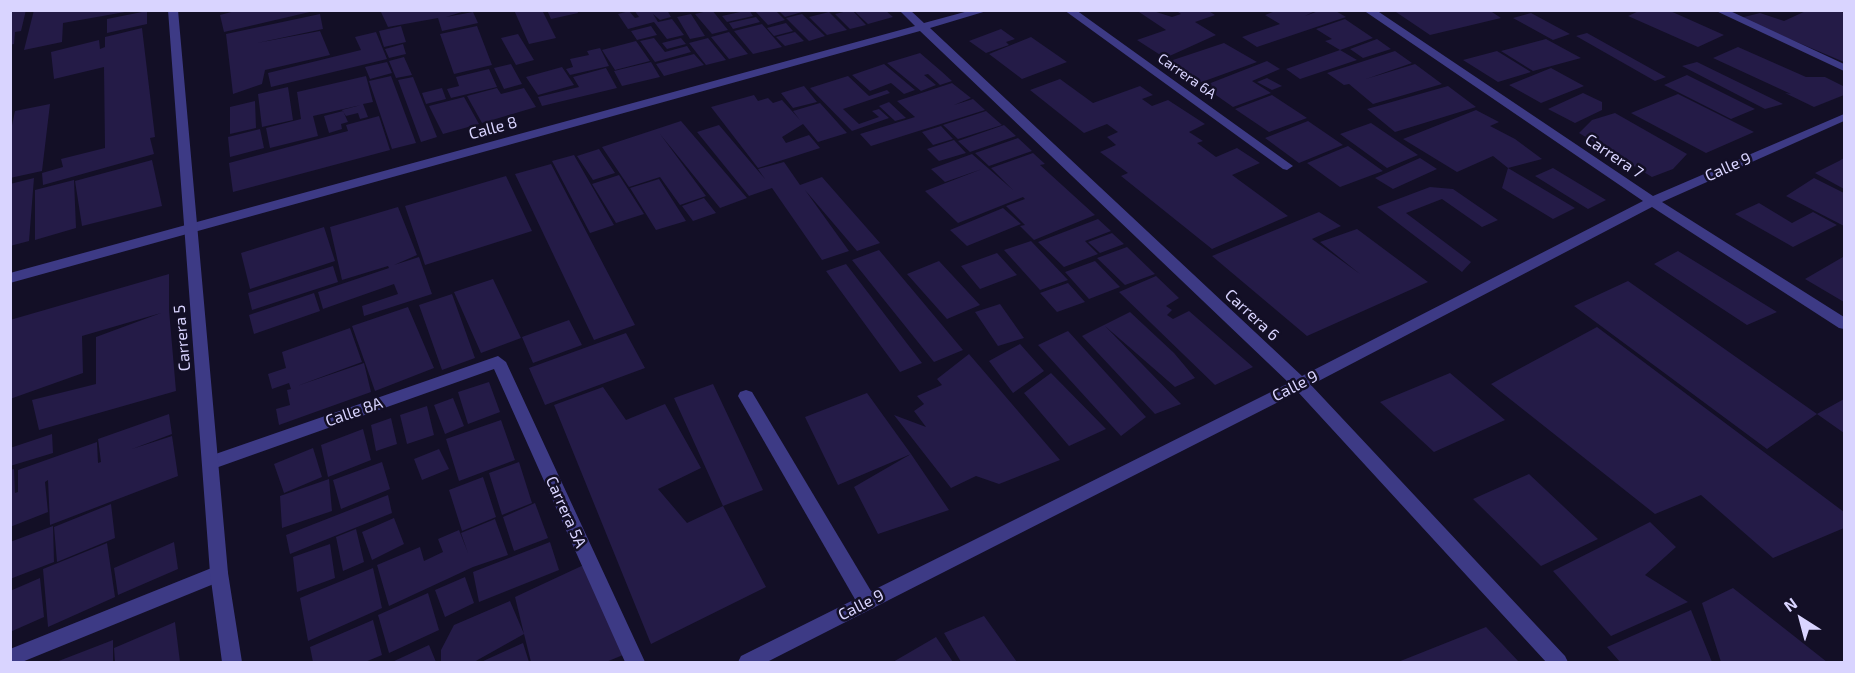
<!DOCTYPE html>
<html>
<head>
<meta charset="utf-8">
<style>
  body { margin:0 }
  #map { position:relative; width:1855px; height:673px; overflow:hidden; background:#130f26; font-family:"Exo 2",sans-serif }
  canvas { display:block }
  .frame { position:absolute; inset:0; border:12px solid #d9d4ff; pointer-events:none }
  .north { position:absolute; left:1771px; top:589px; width:60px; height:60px; -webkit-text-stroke:4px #130f26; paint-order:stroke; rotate:324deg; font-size:16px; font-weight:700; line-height:24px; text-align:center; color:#d9d4ff }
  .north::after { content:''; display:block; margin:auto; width:21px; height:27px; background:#d9d4ff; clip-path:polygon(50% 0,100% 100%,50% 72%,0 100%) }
</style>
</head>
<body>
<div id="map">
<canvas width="1855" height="673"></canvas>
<div class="frame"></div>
<div class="north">N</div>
</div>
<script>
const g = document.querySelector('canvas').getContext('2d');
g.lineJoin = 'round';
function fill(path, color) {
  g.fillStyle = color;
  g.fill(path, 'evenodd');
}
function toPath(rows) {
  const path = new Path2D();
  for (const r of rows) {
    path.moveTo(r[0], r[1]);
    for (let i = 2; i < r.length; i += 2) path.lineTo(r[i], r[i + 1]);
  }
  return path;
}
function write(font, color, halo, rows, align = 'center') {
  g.font = font + ' "Exo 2",sans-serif';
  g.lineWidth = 5;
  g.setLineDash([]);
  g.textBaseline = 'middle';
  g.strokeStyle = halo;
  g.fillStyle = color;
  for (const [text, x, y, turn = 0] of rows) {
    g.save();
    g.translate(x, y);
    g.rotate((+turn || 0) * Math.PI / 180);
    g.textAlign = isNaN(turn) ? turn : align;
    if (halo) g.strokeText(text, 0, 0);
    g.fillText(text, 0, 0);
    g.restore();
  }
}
const building = toPath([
  [10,10,26,10,21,31,15,32,14,44,10,45],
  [34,10,125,10,125,12,63,23,62,42,24,50],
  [239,10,314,10,314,11,224,32,220,15],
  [380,10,468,10,446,17,473,12,478,23,442,31,438,18,388,27],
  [514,10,542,10,556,38,529,44],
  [547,10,577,10,578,13,551,19],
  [634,10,667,10,671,17,660,20,653,14,658,22,672,19,684,35,667,39,654,22,628,29,618,14,629,11,635,18,639,17],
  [712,10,728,30,712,34,695,14],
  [749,10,753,16,727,22,722,16],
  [754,10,775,10,785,20,768,25],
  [778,10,800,10,802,12,785,17],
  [852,10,866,25,850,29,835,14],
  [853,10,885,10,893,17,868,24],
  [1136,10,1150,10,1172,17,1181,14,1175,10,1207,10,1215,15,1195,22,1216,35,1165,58,1137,40,1166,30],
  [1278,10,1317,10,1305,16,1321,10,1334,10,1346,17,1257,47,1242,37,1280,24,1265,15],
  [1393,10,1489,10,1501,18,1430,35],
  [1641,10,1668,10,1724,35,1698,47,1628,16],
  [1808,10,1837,10,1844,13,1844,62,1740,18,1760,13,1784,21],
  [147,11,147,24,107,33,107,19],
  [829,12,847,30,827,35,809,17],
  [1531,13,1570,34,1553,40,1513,18],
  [320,14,323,29,257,43,320,31,330,55,265,70,262,84,233,94,226,34],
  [691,14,705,36,690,39,677,17],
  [802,14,825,36,809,41,786,18],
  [756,17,760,22,733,29,729,23],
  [1345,19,1373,38,1340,50,1357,60,1300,79,1286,69,1340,50,1325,41,1332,39,1316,29],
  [786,23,793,31,774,36,767,28],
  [762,24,782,47,753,54,734,31],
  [401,26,406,42,384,47,379,31],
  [477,26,492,65,454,74,440,34],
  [651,26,657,35,637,40,631,31],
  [142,28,155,137,150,138,154,154,43,185,42,173,63,167,61,159,105,148,104,67,54,79,51,52,99,40,100,49,105,47,105,37],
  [1001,29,1015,39,1006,42,1009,45,986,53,969,41],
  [376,32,387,59,271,87,268,73,361,50,355,37],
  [729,32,748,54,729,59,711,37],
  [795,32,804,41,785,46,776,37],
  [1587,33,1666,77,1655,81,1576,36],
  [518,34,534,60,516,65,501,38],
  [1031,37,1067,62,1022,79,989,54],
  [654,38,665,52,687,46,691,52,655,62,640,41],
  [681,38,686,44,667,49,662,43],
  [708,38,726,60,706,65,689,43],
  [1377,39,1391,49,1363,58,1350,49],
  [1546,39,1581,58,1533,71,1501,51],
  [636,41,650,61,615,70,602,50],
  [1224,43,1257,62,1199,83,1167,62],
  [403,44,406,54,389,58,385,49],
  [1738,47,1806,77,1825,77,1843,86,1844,95,1814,107,1785,93,1791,94,1713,58],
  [600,48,609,66,570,75,566,69,573,67,570,59,589,55,587,51],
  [1395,51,1412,63,1366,79,1415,64,1442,84,1373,104,1349,84,1344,85,1327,73],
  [1497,51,1531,72,1498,82,1463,60],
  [920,53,941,71,952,81,940,85,928,74,924,75,936,85,921,91,887,63],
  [694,54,704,65,664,76,656,64],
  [404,57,412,75,396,78,389,61],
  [1267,61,1280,69,1252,81,1271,93,1233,107,1203,86],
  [387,62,392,73,370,79,365,67],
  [651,62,660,77,622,86,614,71],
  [1697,62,1783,104,1765,109,1682,66],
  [511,64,522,84,504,89,494,68],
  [884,64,915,90,904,94,891,83,870,91,852,75],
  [562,67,574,85,538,95,526,77],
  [606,68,617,88,542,106,538,97,579,87,573,77],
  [1551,68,1584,86,1541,103,1509,85],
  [489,69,497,87,451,98,447,89,459,86,456,77],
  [1687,75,1755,109,1731,119,1664,85],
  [366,76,373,102,363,104,368,117,360,119,358,113,346,116,342,110,361,105,313,116,318,136,270,148,266,128,301,119,297,92],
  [391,76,416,143,392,149,369,81],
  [848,76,869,96,887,90,890,93,843,109,859,124,879,117,872,111,879,109,889,118,852,131,810,88],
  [413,77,437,137,421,142,398,80],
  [1267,78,1282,86,1272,90,1257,82],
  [1060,79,1093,103,1140,86,1153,95,1142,99,1152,106,1168,100,1205,124,1189,132,1203,141,1197,143,1216,157,1237,148,1260,163,1232,175,1288,216,1212,249,1121,176,1128,173,1100,152,1116,145,1107,137,1118,132,1107,124,1084,133,1030,90],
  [952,83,971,98,954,105,973,99,985,110,871,146,860,134,915,117,897,101],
  [804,86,817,102,793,108,781,93],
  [1448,86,1476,107,1395,132,1367,109],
  [288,87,293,120,262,127,258,94],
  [442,88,446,99,426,104,422,93],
  [497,88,501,94,524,88,536,107,482,123,467,96],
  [1583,93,1602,102,1602,110,1575,123,1548,109],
  [1678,94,1754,132,1706,153,1631,113],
  [754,95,758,101,768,98,773,103,782,100,800,120,793,111,820,103,847,133,818,142,803,124,782,137,786,143,809,135,820,148,758,168,711,107],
  [1272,95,1307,118,1269,132,1235,109],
  [464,97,479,124,443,134,429,106],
  [255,101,256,128,230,134,230,107],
  [889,102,906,118,895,121,879,106],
  [50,104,42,171,10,178,10,135,15,111],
  [1476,110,1499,122,1490,126,1515,139,1542,159,1508,168,1493,156,1457,172,1403,139],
  [343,111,348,122,341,124,342,129,329,133,324,116],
  [986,111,1002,125,958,139,943,125],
  [1615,113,1687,154,1673,169,1652,177,1579,133,1592,120],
  [379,116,390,150,233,192,229,163,348,131,346,125],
  [681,121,747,198,720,208,660,134,706,196,680,205,660,177,629,187,602,147],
  [1308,121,1343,145,1299,163,1265,138],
  [1371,123,1418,155,1387,168,1340,134],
  [719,125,765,179,758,169,784,162,800,185,822,177,880,243,857,251,805,190,849,251,822,260,772,188,749,196,697,132],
  [1004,125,1016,136,970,152,958,141],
  [941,126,953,139,933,145,922,132],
  [260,129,264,148,230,157,228,137],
  [1018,138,1032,151,989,166,975,153],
  [954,140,966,153,939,161,927,149],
  [1348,146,1383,171,1340,187,1307,163],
  [599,149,615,173,593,180,577,156],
  [1033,153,1045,164,1040,165,1095,215,1034,240,1020,226,1025,225,1006,206,1025,199,1023,197,958,223,925,191,982,169,945,182,931,169,972,154,1013,190,991,168],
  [574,155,614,225,590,233,552,161],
  [1420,158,1437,169,1393,189,1375,178],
  [1844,158,1844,189,1815,173,1839,161],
  [152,160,162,206,82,226,75,181],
  [551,164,635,325,594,340,515,174],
  [1508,168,1575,208,1553,219,1502,188],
  [1553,168,1606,200,1588,209,1535,176],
  [619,175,644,214,616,223,592,184],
  [506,176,532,231,425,265,405,206],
  [34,178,29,241,10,246,10,184],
  [1814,178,1844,193,1844,226,1786,196],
  [659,179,686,221,656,230,630,188],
  [74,180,76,228,35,240,35,190],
  [1430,187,1453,189,1498,220,1482,227,1442,199,1406,213,1471,262,1462,272,1377,207],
  [704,198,716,213,693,221,682,206],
  [1759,203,1792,223,1813,212,1837,225,1793,247,1735,214],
  [398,207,417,255,394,265,419,257,432,294,364,316,362,306,398,294,394,284,323,309,318,292,389,268,388,266,342,280,330,227],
  [1003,208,1021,224,967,246,950,230],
  [1319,212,1341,226,1312,239,1360,274,1320,242,1357,229,1428,282,1307,336,1212,256],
  [1098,219,1111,231,1085,241,1098,254,1064,267,1038,242],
  [324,227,335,261,250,289,241,253],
  [1112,233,1124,244,1100,253,1088,242],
  [1031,241,1068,280,1040,290,1004,250],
  [1127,247,1155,274,1125,285,1097,258],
  [879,250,963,350,934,362,852,260],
  [1678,251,1777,312,1747,325,1654,264],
  [997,253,1017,275,980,289,961,266],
  [1843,257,1844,258,1844,302,1805,279],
  [939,261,980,305,947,319,907,274],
  [1095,261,1120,287,1089,299,1065,272],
  [846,264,922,363,900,372,826,271],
  [333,266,338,282,252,310,248,293],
  [169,274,169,310,176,391,39,430,32,400,96,384,96,337,161,313,82,336,83,373,10,399,10,320],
  [1156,276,1179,298,1166,306,1172,310,1167,315,1173,319,1189,311,1253,367,1215,385,1119,292],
  [493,279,521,338,481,353,454,292],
  [1628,281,1817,414,1844,399,1844,433,1817,414,1767,449,1574,306],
  [1068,283,1085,302,1057,312,1040,293],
  [314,293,320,311,254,334,249,315],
  [452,294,475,358,442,370,419,305],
  [1000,304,1024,338,998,346,975,312],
  [408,307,434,368,375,391,352,326],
  [1130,312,1174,353,1195,378,1175,387,1105,326,1181,404,1155,414,1082,336],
  [569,320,582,345,533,363,522,337],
  [1597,327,1844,512,1844,528,1773,558,1701,495,1655,514,1491,384],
  [350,328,362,362,297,386,364,363,371,392,279,425,276,409,290,405,287,390,291,389,289,383,272,389,268,374,286,368,282,352],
  [1068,331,1146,417,1121,436,1038,345],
  [626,333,645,368,545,405,529,368],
  [1020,344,1044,371,1013,393,989,361],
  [969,354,1060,460,999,484,976,476,951,488,894,415,926,427,914,411,924,404,917,396,942,385,937,379],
  [1051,373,1106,429,1069,446,1024,393],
  [1450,373,1505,420,1434,452,1380,402],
  [489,382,500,412,468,424,458,392],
  [713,384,763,490,723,506,674,398],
  [603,387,626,420,665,404,701,468,658,489,687,523,723,506,766,587,651,644,554,405],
  [867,393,911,454,949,510,878,534,854,487,911,454,838,485,805,417],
  [453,398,464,426,445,434,434,405],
  [427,406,434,435,407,444,400,415],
  [169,414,172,434,132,449,172,436,178,476,50,525,48,480,45,482,48,512,10,527,10,470,14,469,15,493,18,492,18,470,97,442,98,463,101,462,98,439],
  [391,418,397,444,376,451,371,425],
  [501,420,515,460,459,481,446,439],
  [363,429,371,460,328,477,321,445],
  [52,434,53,453,10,466,10,448],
  [313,448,322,477,284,493,274,464],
  [439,449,449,469,422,480,414,459],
  [382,462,390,489,341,509,333,480],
  [519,462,532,503,502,515,489,473],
  [1529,474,1598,539,1541,566,1473,499],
  [483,477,496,517,462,531,449,490],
  [329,479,332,511,282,528,280,496],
  [388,495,392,513,290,554,286,535],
  [535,503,548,538,514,551,503,517],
  [111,504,115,538,57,562,54,527],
  [394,518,404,544,372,560,362,532],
  [495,519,508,555,473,567,389,606,377,565,420,547,424,561,443,552,438,539,459,530,468,553,461,533],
  [1650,522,1676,547,1645,575,1688,602,1611,636,1553,571],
  [53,526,54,562,10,579,10,542],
  [356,529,364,562,343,571,336,537],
  [174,542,178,569,118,595,114,568],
  [550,542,559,570,479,602,473,572],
  [107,543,115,597,48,627,43,569],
  [330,544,335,578,297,592,293,557],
  [588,563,623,655,606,662,531,662,524,634,474,662,441,662,441,650,454,625,510,601,524,634,515,597],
  [373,568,382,608,308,641,300,598],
  [465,577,474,603,445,617,435,590],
  [40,578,44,617,10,632,10,591],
  [1733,588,1827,662,1721,662,1702,603],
  [428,593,439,630,389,653,378,615],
  [1691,610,1712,662,1620,662,1607,647],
  [984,616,1017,662,961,662,944,633],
  [373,620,382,655,365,662,313,662,310,647],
  [175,622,180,662,115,662,114,648],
  [1486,627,1519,662,1398,662],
  [936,637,953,662,893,662],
  [113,640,113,662,56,662],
  [523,643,529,662,481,662],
  [429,645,436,662,392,662]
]);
const service = toPath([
  [746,390,752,392,874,596,876,602,874,608,867,610,860,608,738,396,740,392,746,390]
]);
const minor = toPath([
  [899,10,910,10,924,23,972,10,990,10,930,28,1302,376,1643,201,1363,10,1376,10,1653,196,1844,114,1844,121,1662,202,1844,317,1844,329,1839,328,1652,207,1311,385,1565,656,1568,662,1546,662,1298,392,767,662,738,662,741,656,1289,383,920,31,10,283,10,273,915,26,899,10],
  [1064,10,1076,10,1293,166,1287,170,1283,169,1064,10],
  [1714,10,1728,10,1844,64,1844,71,1714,10],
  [498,356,506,362,645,662,625,662,494,369,210,470,204,468,202,463,204,458,498,356],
  [219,565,226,567,228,573,226,579,22,662,10,662,10,649,219,565]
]);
const tertiary = toPath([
  [168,10,178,10,228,573,242,662,222,662,210,573,168,10]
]);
const farStreetnames = [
  ["Carrera 6A",1187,76,35]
];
const streetNames = [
  ["Calle 8",493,128,-15],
  ["Carrera 7",1614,156,34],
  ["Calle 9",1728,167,-24],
  ["Carrera 6",1252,315,43],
  ["Carrera 5",182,338,-95],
  ["Calle 9",1295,386,-27],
  ["Calle 8A",354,412,-19],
  ["Carrera 5A",566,512,66],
  ["Calle 9",861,605,-27]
];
fill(building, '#241b47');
fill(service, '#3d3a85');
fill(minor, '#3d3a85');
fill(tertiary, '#3d3a85');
write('14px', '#d9d4ff', '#130f26', farStreetnames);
write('16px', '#d9d4ff', '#130f26', streetNames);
</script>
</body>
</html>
